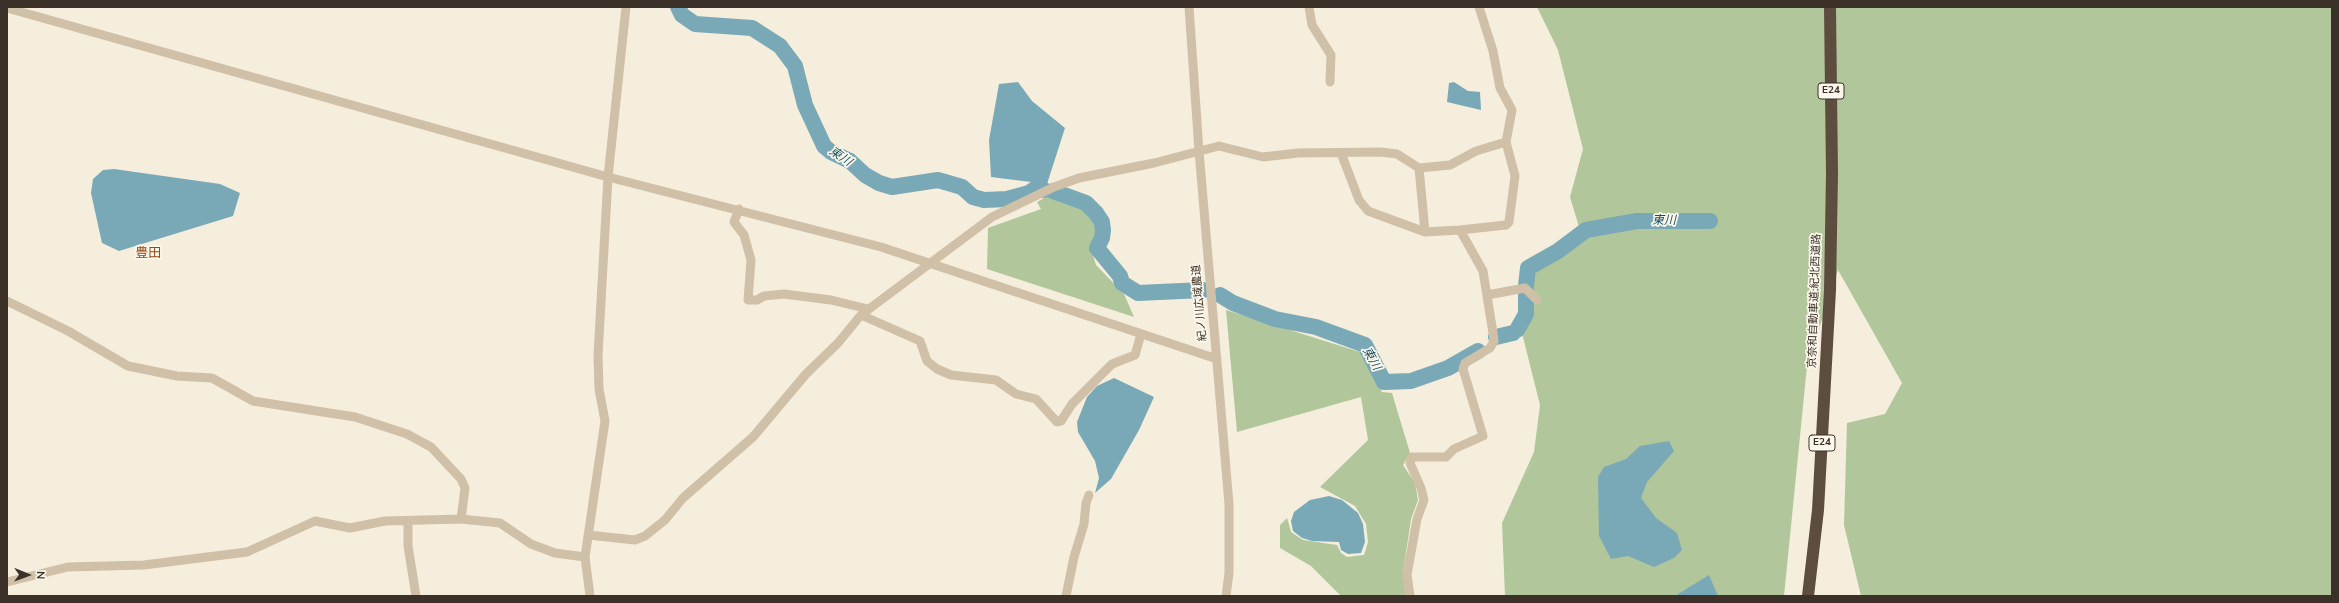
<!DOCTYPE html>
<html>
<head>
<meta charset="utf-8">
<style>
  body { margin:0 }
  #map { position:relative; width:2339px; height:603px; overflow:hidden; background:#f5eedd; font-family:"Nunito Sans",sans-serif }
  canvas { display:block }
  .frame { position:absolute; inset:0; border:8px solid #3b3129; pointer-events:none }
  .north { position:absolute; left:8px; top:555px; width:40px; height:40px; -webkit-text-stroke:3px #fcf7eb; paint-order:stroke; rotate:91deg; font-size:11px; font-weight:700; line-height:16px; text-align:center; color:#3b3129 }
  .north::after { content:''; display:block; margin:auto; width:14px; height:18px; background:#3b3129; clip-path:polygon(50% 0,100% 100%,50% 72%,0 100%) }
</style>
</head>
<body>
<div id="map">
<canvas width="2339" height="603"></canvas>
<div class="frame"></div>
<div class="north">N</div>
</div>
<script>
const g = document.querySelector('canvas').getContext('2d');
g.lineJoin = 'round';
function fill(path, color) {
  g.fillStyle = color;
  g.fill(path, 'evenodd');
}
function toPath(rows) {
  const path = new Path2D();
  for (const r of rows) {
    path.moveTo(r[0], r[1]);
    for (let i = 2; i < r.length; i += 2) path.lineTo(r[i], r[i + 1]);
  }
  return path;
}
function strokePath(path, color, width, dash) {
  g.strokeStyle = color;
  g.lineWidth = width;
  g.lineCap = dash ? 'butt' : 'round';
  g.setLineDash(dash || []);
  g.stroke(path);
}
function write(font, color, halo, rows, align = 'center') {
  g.font = font + ' "Nunito Sans","Noto Sans JP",sans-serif';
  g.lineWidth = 3.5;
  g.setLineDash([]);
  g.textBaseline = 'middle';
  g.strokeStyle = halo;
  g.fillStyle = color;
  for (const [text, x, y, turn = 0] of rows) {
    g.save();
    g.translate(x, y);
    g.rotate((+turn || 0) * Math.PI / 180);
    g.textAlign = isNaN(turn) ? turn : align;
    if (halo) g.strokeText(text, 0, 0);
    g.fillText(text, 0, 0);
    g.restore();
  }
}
const green = toPath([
  [1537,7,2332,7,2332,596,1861,596,1844,525,1847,423,1885,414,1902,383,1838,270,1807,366,1784,596,1505,596,1502,523,1534,452,1540,405,1522,333,1529,282,1538,254,1557,247,1580,230,1570,197,1583,149,1558,50],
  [1048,196,1082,205,1093,215,1097,225,1096,237,1091,248,1096,265,1124,294,1134,317,987,269,988,228,1041,209,1037,202],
  [1226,310,1360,352,1382,392,1392,393,1410,453,1403,465,1415,483,1418,500,1411,519,1403,573,1406,596,1341,596,1311,566,1280,548,1280,525,1287,518,1291,532,1303,540,1337,545,1341,553,1347,557,1364,555,1368,542,1366,524,1355,506,1320,487,1368,440,1361,397,1237,432]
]);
const water = toPath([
  [1018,82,1032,101,1065,128,1047,184,991,177,989,140,999,84],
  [1454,82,1468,91,1480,92,1481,110,1447,102,1449,83],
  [114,169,220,184,240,193,233,216,119,251,102,243,91,193,93,179,103,170],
  [1114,378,1154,397,1139,430,1111,479,1095,493,1099,478,1095,461,1078,432,1077,422,1087,397,1097,386],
  [1669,441,1674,451,1647,482,1641,498,1656,518,1677,533,1682,550,1674,558,1654,567,1628,556,1611,559,1599,536,1598,477,1604,467,1626,459,1640,446],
  [1329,496,1342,500,1358,513,1363,524,1365,542,1361,553,1348,554,1341,550,1339,542,1312,541,1302,538,1293,531,1291,521,1294,512,1310,500],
  [1709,575,1718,596,1675,596]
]);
const river = toPath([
  [678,7,682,15,695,24,752,28,780,46,795,66,805,105,824,146,831,152,850,161,865,175,879,183,892,187,938,180,962,187,973,197,984,200,1007,199,1029,193,1036,188,1044,190],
  [1053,191,1086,203,1096,213,1102,222,1103,230,1102,238,1097,248,1120,276,1122,283,1138,293,1203,290],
  [1526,286,1528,268,1558,251,1586,230,1637,221,1710,221],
  [1220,295,1233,303,1275,319,1316,327,1365,345,1384,382,1411,381,1448,368,1478,351],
  [1517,330,1526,314,1526,290],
  [1496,337,1513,333]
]);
const minor = toPath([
  [1189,7,1199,151,1229,504,1229,573,1226,596],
  [1309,7,1312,25,1331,55,1330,82],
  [7,8,608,177,881,247,1217,359],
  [1341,153,1359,200,1368,211,1425,232,1460,230,1506,225,1509,222,1515,176,1506,142,1512,110,1500,88,1493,51,1479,7],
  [1419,168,1425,232],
  [739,209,734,222,744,235,751,260,748,300,757,300,764,296,784,294,831,300,868,309],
  [1487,295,1525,288,1537,300],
  [7,301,68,331,128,366,177,376,212,378,253,401,355,417,407,434,431,447,461,479,465,488,461,519],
  [861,315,920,341,927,361,937,369,951,375,996,380,1016,394,1036,399,1057,422,1061,421,1072,404,1112,364,1135,355,1141,334],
  [408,521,408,546,416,596],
  [588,535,635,540,645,536,665,520,683,498,753,437,806,374,838,343,861,315,992,217,1054,187,1079,178,1154,163,1219,146,1263,157,1298,153,1381,152,1397,154,1419,168,1450,165,1476,151,1506,142],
  [7,582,68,567,144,565,247,552,315,521,350,528,385,521,461,519,500,523,531,544,555,553,585,557],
  [590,596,585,557,605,421,599,389,598,355,608,177,626,7],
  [1066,596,1074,557,1084,524,1086,503,1089,495],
  [1410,596,1407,575,1417,519,1424,500,1421,488,1410,463,1412,457,1446,457,1454,449,1483,436,1463,369,1465,363,1490,348,1494,341,1493,333,1483,271,1460,230]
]);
const highway = toPath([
  [1808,596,1818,510,1830,290,1832,174,1830,7]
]);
const shields = [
  [1831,91,26],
  [1822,443,26]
];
const shieldNames = [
  ["E24",1831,91],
  ["E24",1822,443]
];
const streetNames = [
  ["京奈和自動車道;紀北西道路",1815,301,-88],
  ["紀ノ川広域農道",1200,303,-95]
];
const waterNames = [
  ["東川",840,157,34],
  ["東川",1664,221],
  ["東川",1371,359,60]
];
const quarterNames = [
  ["豊田",148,254]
];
fill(green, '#b1c69b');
fill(water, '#79a9b6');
strokePath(river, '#79a9b6', 16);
strokePath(minor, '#cfc0a7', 9);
strokePath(highway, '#5d4d3f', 12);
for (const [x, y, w] of shields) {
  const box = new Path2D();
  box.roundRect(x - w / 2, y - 8, w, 16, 3);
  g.fillStyle = '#fcf7eb';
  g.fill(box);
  strokePath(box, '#3b3129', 1);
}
write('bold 10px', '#3b3129', null, shieldNames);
write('11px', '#3b3129', '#fcf7eb', streetNames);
write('italic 12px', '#195162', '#fcf7eb', waterNames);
write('13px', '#934a18', '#fcf7eb', quarterNames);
</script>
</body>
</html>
